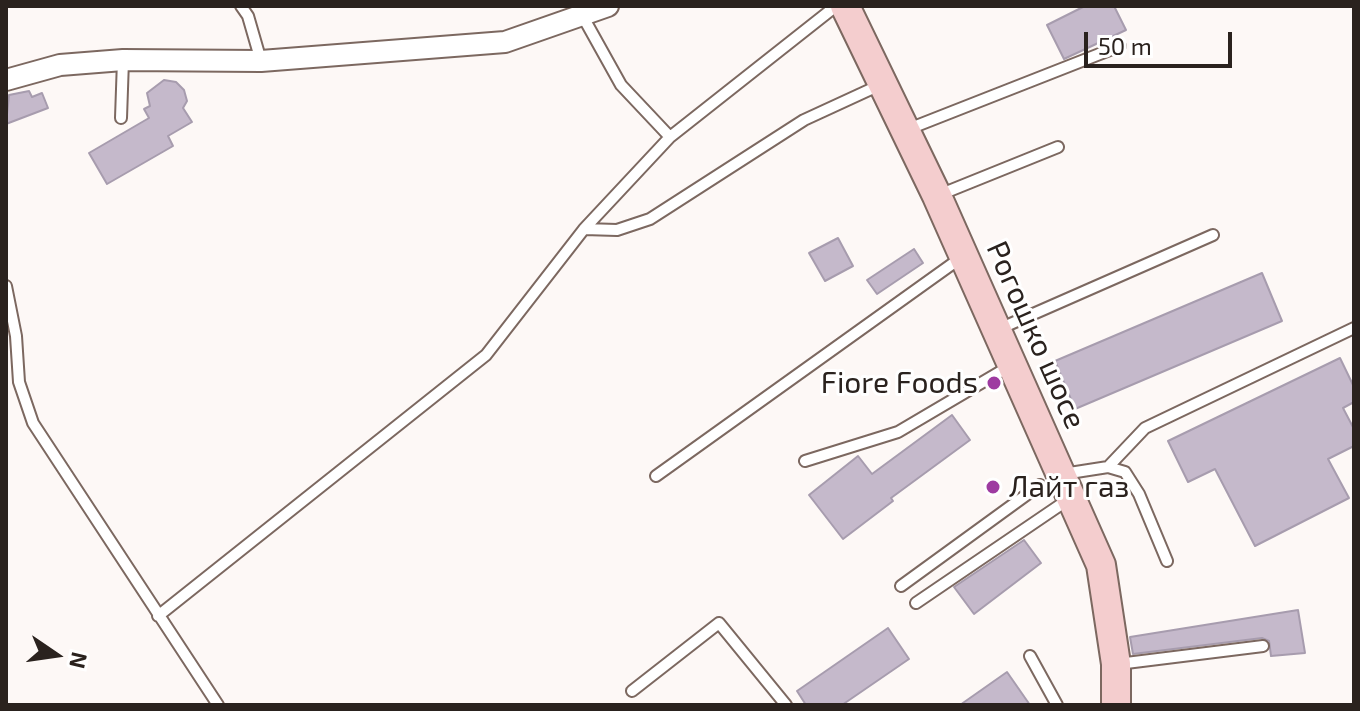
<!DOCTYPE html>
<html>
<head>
<meta charset="utf-8">
<style>
  body { margin:0 }
  #map { position:relative; width:1360px; height:711px; overflow:hidden; background:#fdf8f6; font-family:"Exo 2",sans-serif }
  canvas { display:block }
  .frame { position:absolute; inset:0; border:8px solid #2a221e; pointer-events:none }
  .north { position:absolute; left:16px; top:615px; width:80px; height:80px; -webkit-text-stroke:6px #fff; paint-order:stroke; rotate:103deg; font-size:22px; font-weight:700; line-height:32px; text-align:center; color:#2a221e }
  .north::after { content:''; display:block; margin:auto; width:28px; height:36px; background:#2a221e; clip-path:polygon(50% 0,100% 100%,50% 72%,0 100%) }
  .scale { position:absolute; left:1084px; top:32px; width:148px; height:36px; box-sizing:border-box; border:4px solid #2a221e; border-top:0; padding-left:10px; font-size:24px; line-height:28px; white-space:nowrap; color:#2a221e; -webkit-text-stroke:6px #fff; paint-order:stroke }
</style>
</head>
<body>
<div id="map">
<canvas width="1360" height="711"></canvas>
<div class="frame"></div>
<div class="north">N</div>
<div class="scale">50 m</div>
</div>
<script>
const g = document.querySelector('canvas').getContext('2d');
g.lineJoin = 'round';
function fill(path, color) {
  g.fillStyle = color;
  g.fill(path, 'evenodd');
}
function toPath(rows) {
  const path = new Path2D();
  for (const r of rows) {
    path.moveTo(r[0], r[1]);
    for (let i = 2; i < r.length; i += 2) path.lineTo(r[i], r[i + 1]);
  }
  return path;
}
function strokePath(path, color, width, dash) {
  g.strokeStyle = color;
  g.lineWidth = width;
  g.lineCap = dash ? 'butt' : 'round';
  g.setLineDash(dash || []);
  g.stroke(path);
}
function write(font, color, halo, rows, align = 'center') {
  g.font = font + ' "Exo 2",sans-serif';
  g.lineWidth = 6;
  g.setLineDash([]);
  g.textBaseline = 'middle';
  g.strokeStyle = halo;
  g.fillStyle = color;
  for (const [text, x, y, turn = 0] of rows) {
    g.save();
    g.translate(x, y);
    g.rotate((+turn || 0) * Math.PI / 180);
    g.textAlign = isNaN(turn) ? turn : align;
    if (halo) g.strokeText(text, 0, 0);
    g.fillText(text, 0, 0);
    g.restore();
  }
}
const building = toPath([
  [1085,6,1114,6,1126,30,1064,59,1047,25,1085,6],
  [164,80,176,82,184,90,187,101,183,108,192,122,168,136,173,146,107,184,89,153,149,118,144,109,150,106,147,93,164,80],
  [29,91,32,97,42,93,48,108,6,124,9,95,29,91],
  [838,238,853,266,825,281,809,253,838,238],
  [914,249,923,263,877,294,867,280,914,249],
  [1262,273,1282,321,1075,409,1055,361,1262,273],
  [1340,358,1354,387,1354,402,1343,408,1354,429,1354,446,1328,459,1349,498,1255,546,1215,469,1188,482,1168,441,1340,358],
  [952,415,970,440,891,498,893,501,843,539,809,495,858,456,872,474,952,415],
  [1024,540,1041,563,974,614,954,587,1024,540],
  [1298,610,1305,653,1271,656,1269,641,1262,638,1133,654,1130,637,1298,610],
  [888,628,909,659,842,705,806,705,797,691,888,628],
  [1007,672,1030,705,960,705,1007,672]
]);
const lane = toPath([
  [241,6,248,16,261,61],
  [582,15,621,85,670,137],
  [121,118,123,60],
  [906,130,1120,46],
  [939,195,1058,147],
  [584,229,617,230,650,219,804,120,880,85],
  [6,286,16,336,19,382,33,423,218,705],
  [999,329,1213,235],
  [805,461,898,432,1010,366],
  [1108,467,1145,428,1354,328],
  [1063,474,1108,467,1125,472,1139,494,1167,561],
  [656,476,962,257],
  [901,586,1040,485],
  [916,603,1069,499],
  [158,616,486,355,584,229,670,137,836,6],
  [1030,656,1057,705],
  [1118,664,1263,646],
  [632,691,719,623,786,705]
]);
const street = toPath([
  [6,80,60,65,123,60,261,61,505,42,608,6]
]);
const secondary = toPath([
  [845,6,937,196,1101,565,1116,664,1116,705]
]);
const markers = [
  [994,383,8,"#9e3ba1"],
  [993,487,8,"#9e3ba1"]
];
const streetNames = [
  ["Рогошко шосе",1036,335,66]
];
const poiNames = [
  ["Fiore Foods",978,383],
  ["Лайт газ",1009,487,"left"]
];
fill(building, '#c5b9cb');
strokePath(building, '#a79cae', 2);
strokePath(lane, '#7c6860', 14);
strokePath(street, '#7c6860', 24);
strokePath(secondary, '#7c6860', 32);
strokePath(lane, '#fff', 10);
strokePath(street, '#fff', 20);
strokePath(secondary, '#f4cdce', 28);
for (const [x, y, r, color] of markers) {
  const dot = new Path2D();
  dot.arc(x, y, r, 0, 2 * Math.PI);
  g.fillStyle = color;
  g.fill(dot);
  strokePath(dot, '#fff', 3);
}
write('30px', '#2a221e', '#fff', streetNames);
write('30px', '#2a221e', '#fff', poiNames, 'right');
</script>
</body>
</html>
